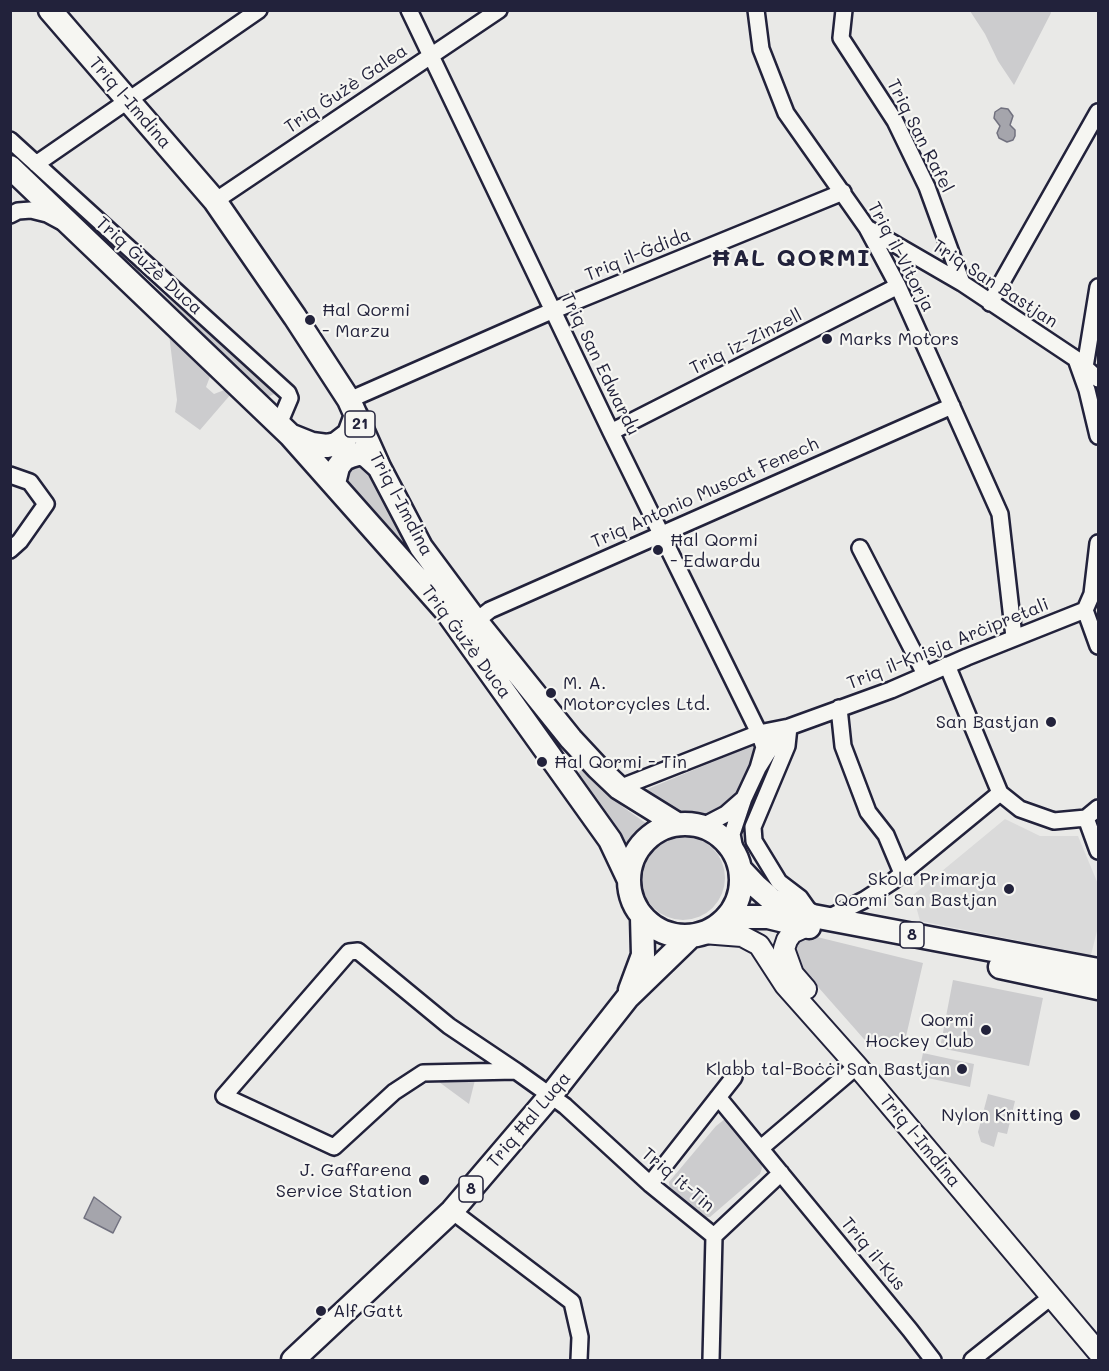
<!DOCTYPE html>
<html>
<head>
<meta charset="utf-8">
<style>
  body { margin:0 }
  #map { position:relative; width:1109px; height:1371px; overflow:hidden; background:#e9e9e7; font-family:Mali,sans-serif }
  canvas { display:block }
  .frame { position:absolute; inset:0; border:12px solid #22223b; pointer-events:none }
</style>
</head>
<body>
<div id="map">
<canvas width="1109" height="1371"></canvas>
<div class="frame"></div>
</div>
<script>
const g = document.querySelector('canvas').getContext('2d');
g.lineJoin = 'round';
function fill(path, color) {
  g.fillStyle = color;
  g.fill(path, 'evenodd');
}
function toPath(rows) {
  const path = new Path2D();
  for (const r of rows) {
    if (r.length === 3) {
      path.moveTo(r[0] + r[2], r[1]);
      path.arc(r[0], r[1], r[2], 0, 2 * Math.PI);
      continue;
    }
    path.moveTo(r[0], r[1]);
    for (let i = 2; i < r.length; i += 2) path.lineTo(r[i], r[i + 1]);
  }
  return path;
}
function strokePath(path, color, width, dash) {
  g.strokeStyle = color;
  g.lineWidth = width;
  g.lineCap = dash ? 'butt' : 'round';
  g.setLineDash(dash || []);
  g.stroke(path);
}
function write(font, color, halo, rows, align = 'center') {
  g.font = font + ' Mali,sans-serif';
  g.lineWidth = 4.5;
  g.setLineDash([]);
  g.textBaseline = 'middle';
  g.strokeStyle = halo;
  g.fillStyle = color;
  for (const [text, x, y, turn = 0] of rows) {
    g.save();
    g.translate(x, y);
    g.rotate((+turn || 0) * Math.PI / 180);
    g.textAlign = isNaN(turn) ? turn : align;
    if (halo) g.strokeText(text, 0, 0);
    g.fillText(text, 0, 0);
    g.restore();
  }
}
const built = toPath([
  [1005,819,1040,836,1078,836,1098,884,1098,927,1091,955,920,921,913,895]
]);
const green = toPath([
  [1050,11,1051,13,1014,85,998,61,985,34,970,11],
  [138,272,273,389,274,394,268,397],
  [169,334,211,374,206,387,214,394,227,389,231,394,200,430,175,412,177,400],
  [354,464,368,467,556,738,551,741,347,484,345,477,348,468],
  [758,743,736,800,708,817,680,813,643,791],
  [585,769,623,807,647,824,634,836,626,849,575,774],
  [683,878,42],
  [809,935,923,963,904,1045,878,1039,871,1047,796,962,793,947,798,938],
  [953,980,1043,998,1029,1066,940,1048],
  [923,1053,974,1064,970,1087,918,1076],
  [475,1080,469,1104,439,1082],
  [988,1094,1015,1101,1007,1134,998,1132,994,1147,981,1142,978,1132],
  [725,1119,731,1124,761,1161,762,1168,760,1174,710,1217,701,1217,670,1190,669,1182,716,1126]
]);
const water = toPath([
  [1001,108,1008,109,1013,116,1010,125,1015,130,1015,136,1013,140,1007,142,999,138,997,133,1000,126,994,118,995,112,1001,108],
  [94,1197,121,1217,113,1233,84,1218,94,1197]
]);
const minor = toPath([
  [409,10,611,432,759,733,764,747,758,768],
  [756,10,761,49,786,113,867,228,898,286,1000,514,1014,637],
  [844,10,841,38,895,121,927,187,962,283],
  [10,140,288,393,290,398,279,424],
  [36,164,259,10],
  [215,201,499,10],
  [10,215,18,211,31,210,47,214,60,221],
  [867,228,962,283,1076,359,1098,379],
  [990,303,1098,112],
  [1077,362,1087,390,1098,436],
  [1085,367,1098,287],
  [349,400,547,313,843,192],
  [611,432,898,286],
  [10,475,30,482,46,504,20,541,10,550],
  [860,548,925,674],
  [1085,610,1098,646],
  [476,621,490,610,952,406],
  [947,665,1000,793,1020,809,1054,821,1086,818,1098,808],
  [839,708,843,746,868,812,886,835,902,873],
  [789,727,787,746,753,827,754,841,779,882,800,898,812,915],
  [619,788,759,733,789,727,891,690,967,657,1085,610,1092,594,1098,543],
  [1086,818,1098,851],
  [703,826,726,814,742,800],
  [736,855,732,834,744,798,758,768,775,741,789,727],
  [828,918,864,900,893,881,1000,793],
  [516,1071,423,1073,394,1092,334,1147,224,1096,349,952,358,951,449,1026,516,1071,565,1106,650,1184,714,1236,711,1360],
  [718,1097,910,1330,933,1360],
  [761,1148,857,1066],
  [650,1184,734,1077],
  [452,1211,572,1302,580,1337,579,1360],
  [714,1236,781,1173],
  [972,1360,1051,1297]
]);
const major = toPath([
  [703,933,742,936,759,945,785,985,857,1066,1098,1352],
  [806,989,793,974,784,949,787,940,792,933,807,926]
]);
const highway = toPath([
  [50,10,215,201,295,317,349,400,379,467,421,547,476,621,571,739,598,768,619,788,677,824],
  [10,167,290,435,447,612,610,840,628,878],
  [292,436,312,444,327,446,336,444,349,434,356,415],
  [334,483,338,467,344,459,351,456,361,453,368,457,379,467],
  [685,880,56],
  [740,869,756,886,772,900,813,916,1098,970],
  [728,917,768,917,809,927],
  [1000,967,1098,988],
  [630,990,643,955,642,917],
  [293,1360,452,1211,551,1095,628,997,691,936]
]);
const markers = [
  [310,320,6,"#22223b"],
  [827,339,6,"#22223b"],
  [658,550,6,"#22223b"],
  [551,693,6,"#22223b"],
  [1051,722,6,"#22223b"],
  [542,762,6,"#22223b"],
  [1009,889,6,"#22223b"],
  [986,1030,6,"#22223b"],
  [962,1069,6,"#22223b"],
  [1075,1115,6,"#22223b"],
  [424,1180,6,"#22223b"],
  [321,1311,6,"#22223b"]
];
const shields = [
  [360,424,30],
  [912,935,24],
  [471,1189,24]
];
const shieldNames = [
  ["21",360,424],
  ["8",912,935],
  ["8",471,1189]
];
const streetNames = [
  ["Triq Ġużè Galea",346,89,-34],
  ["Triq l-Imdina",130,103,49],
  ["Triq San Rafel",920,136,63],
  ["Triq il-Ġdida",638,255,-22],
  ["Triq il-Vitorja",901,257,62],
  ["Triq Ġużè Duca",149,266,42],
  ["Triq San Bastjan",995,284,33],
  ["Triq iz-Zinzell",746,342,-27],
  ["Triq San Edwardu",600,364,64],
  ["Triq Antonio Muscat Fenech",705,493,-24],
  ["Triq l-Imdina",401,504,62],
  ["Triq Ġużè Duca",466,642,53],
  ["Triq il-Knisja Arċipretali",948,644,-22],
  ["Triq Ħal Luqa",529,1120,-50],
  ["Triq l-Imdina",920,1141,50],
  ["Triq it-Tin",678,1180,40],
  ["Triq il-Kus",873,1254,50]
];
const poiNames = [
  ["Ħal Qormi",322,310],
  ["- Marzu",322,331],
  ["Marks Motors",839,339],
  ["Ħal Qormi",670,540],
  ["- Edwardu",670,561],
  ["M. A.",563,683],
  ["Motorcycles Ltd.",563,704],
  ["San Bastjan",1039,722,"right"],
  ["Ħal Qormi - Tin",554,762],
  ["Skola Primarja",997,879,"right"],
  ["Qormi San Bastjan",997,900,"right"],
  ["Qormi",974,1020,"right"],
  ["Hockey Club",974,1041,"right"],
  ["Klabb tal-Boċċi San Bastjan",950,1069,"right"],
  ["Nylon Knitting",1063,1115,"right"],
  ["J. Gaffarena",412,1170,"right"],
  ["Service Station",412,1191,"right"],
  ["Alf Gatt",333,1311]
];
const districtNames = [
  ["ĦAL QORMI",791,259]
];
fill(built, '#dadada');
fill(green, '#ccccce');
fill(water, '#a5a5ac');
strokePath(water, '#71717f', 1.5);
strokePath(minor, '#22223b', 20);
strokePath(major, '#22223b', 24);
strokePath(highway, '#22223b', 27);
strokePath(minor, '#f6f6f2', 15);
strokePath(major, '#f6f6f2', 20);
strokePath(highway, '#f6f6f2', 22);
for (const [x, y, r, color] of markers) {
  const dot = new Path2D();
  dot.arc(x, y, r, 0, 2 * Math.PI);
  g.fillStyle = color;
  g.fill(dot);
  strokePath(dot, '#f6f6f2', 2);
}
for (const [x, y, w] of shields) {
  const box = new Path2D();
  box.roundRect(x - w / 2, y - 13, w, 26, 4.5);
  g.fillStyle = '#f6f6f2';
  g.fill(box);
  strokePath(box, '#22223b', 1.5);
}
write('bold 16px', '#22223b', null, shieldNames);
write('18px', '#22223b', '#f6f6f2', streetNames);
write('18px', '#22223b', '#f6f6f2', poiNames, 'left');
g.letterSpacing = '1.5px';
write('bold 24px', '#22223b', '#f6f6f2', districtNames);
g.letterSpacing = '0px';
</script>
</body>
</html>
